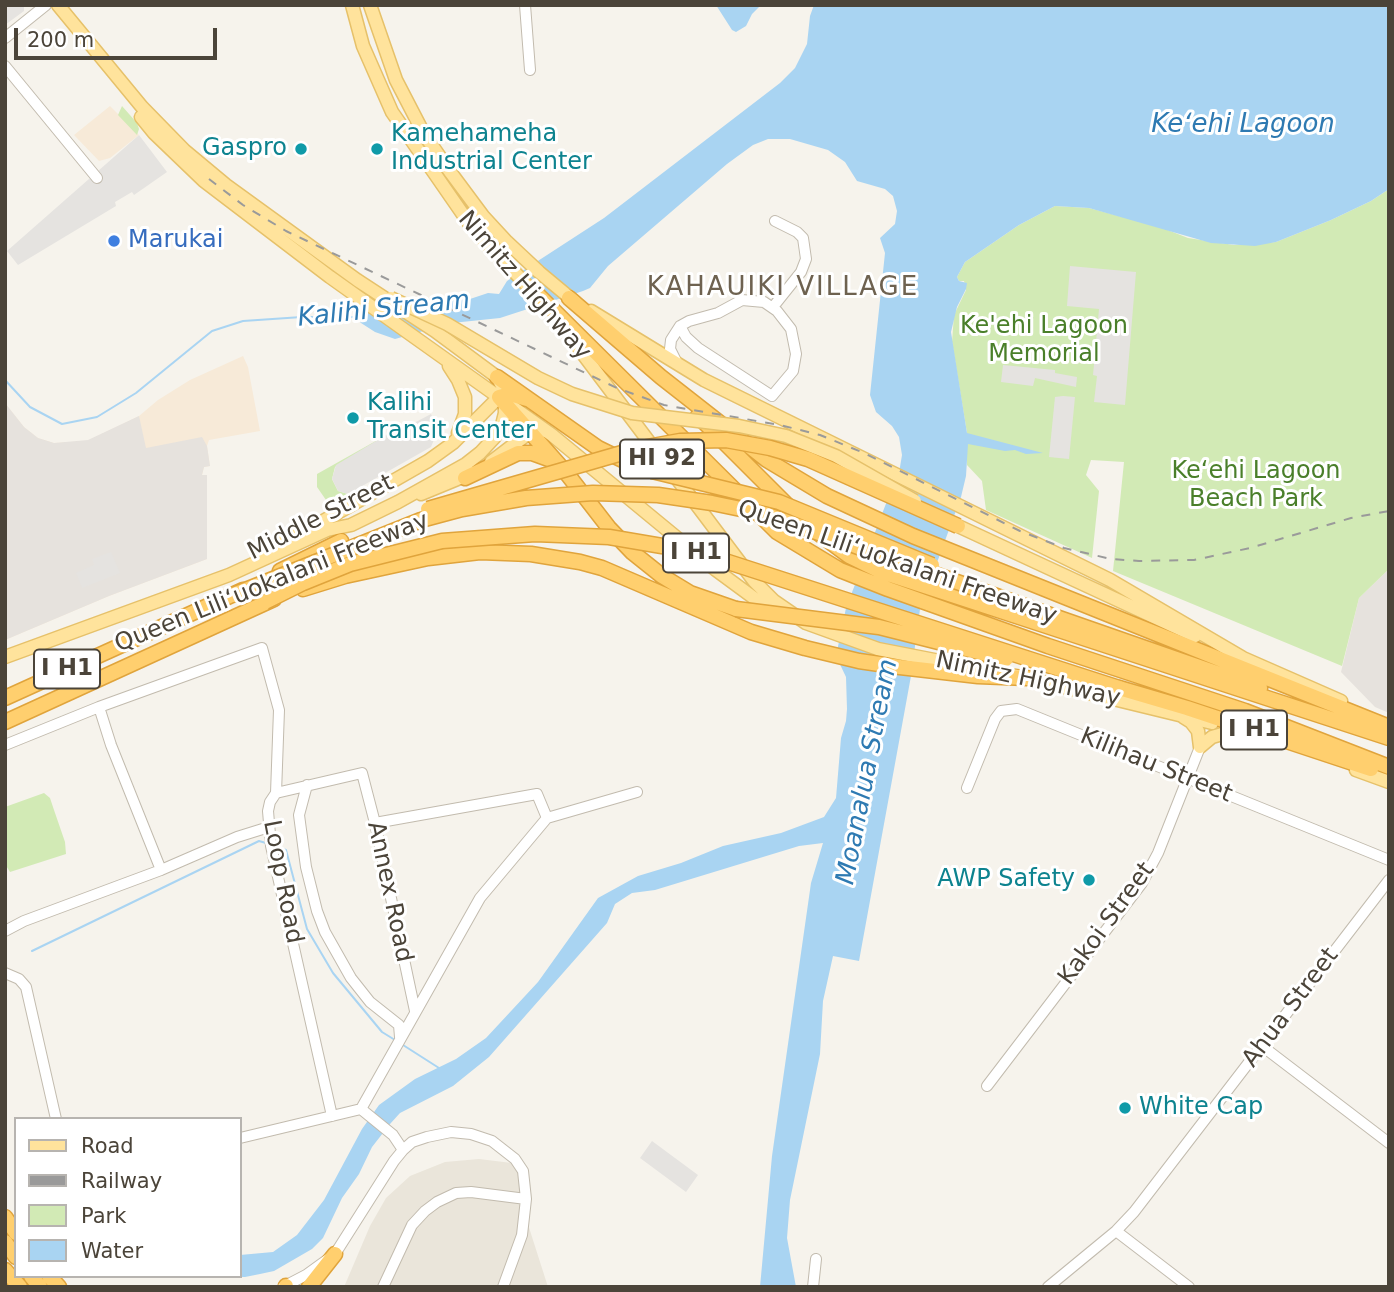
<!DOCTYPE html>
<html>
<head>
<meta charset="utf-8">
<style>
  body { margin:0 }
  #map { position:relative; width:1394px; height:1292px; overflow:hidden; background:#f6f3ec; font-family:"DejaVu Sans",sans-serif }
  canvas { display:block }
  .frame { position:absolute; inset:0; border:7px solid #4b4439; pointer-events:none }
  .legend { position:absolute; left:14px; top:1117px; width:228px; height:161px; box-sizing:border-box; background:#fff; border:2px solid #b7b4b0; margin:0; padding:9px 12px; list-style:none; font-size:21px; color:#4b4439 }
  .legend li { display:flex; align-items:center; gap:14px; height:35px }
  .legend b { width:35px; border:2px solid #b7b4b0 }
  .scale { position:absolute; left:14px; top:28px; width:203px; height:32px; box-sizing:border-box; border:4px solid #4b4439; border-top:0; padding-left:9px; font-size:21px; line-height:24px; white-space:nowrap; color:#4b4439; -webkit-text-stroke:5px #fff; paint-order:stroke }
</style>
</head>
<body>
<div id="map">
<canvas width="1394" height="1292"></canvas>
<div class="frame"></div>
<ul class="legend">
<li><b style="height:9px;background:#ffe39c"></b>Road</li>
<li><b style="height:9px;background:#9a9a9a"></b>Railway</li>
<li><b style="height:19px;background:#d2eab5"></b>Park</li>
<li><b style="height:19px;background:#a9d4f2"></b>Water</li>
</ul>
<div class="scale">200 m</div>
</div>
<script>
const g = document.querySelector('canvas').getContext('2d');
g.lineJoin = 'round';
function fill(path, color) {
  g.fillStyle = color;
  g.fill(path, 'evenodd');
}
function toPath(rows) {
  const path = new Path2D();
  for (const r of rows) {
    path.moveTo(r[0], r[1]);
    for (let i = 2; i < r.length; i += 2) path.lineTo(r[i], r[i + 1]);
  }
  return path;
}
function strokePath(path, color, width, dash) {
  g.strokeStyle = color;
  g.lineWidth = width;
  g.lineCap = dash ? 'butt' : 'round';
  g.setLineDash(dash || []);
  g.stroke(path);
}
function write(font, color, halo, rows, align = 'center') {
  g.font = font + ' "DejaVu Sans",sans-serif';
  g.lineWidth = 6;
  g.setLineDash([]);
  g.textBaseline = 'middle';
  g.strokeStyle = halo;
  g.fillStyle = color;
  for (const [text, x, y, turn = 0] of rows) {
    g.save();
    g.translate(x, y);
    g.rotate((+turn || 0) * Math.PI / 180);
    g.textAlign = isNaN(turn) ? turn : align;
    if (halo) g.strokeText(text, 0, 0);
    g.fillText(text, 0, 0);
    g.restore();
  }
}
const residential = toPath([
  [479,1159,520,1164,525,1215,548,1287,344,1287,370,1226,386,1198,410,1176,445,1162]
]);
const commercial = toPath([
  [110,106,139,135,110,158,99,161,74,135],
  [243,356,248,367,260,431,209,440,207,446,210,466,204,467,202,475,207,475,207,559,109,596,5,640,5,403,24,427,38,438,54,443,87,441,139,416,158,400,190,380]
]);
const industrial = toPath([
  [5,403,24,427,38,438,54,443,88,440,139,416,146,448,202,437,207,446,210,466,204,467,202,475,207,475,207,559,109,596,5,640],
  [1389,569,1389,713,1375,707,1341,672,1359,598]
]);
const green = toPath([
  [122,106,137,123,139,129,137,135,118,115],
  [1389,189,1389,569,1359,598,1342,666,1113,571,1124,462,1091,460,1086,475,1099,491,1092,558,986,510,982,481,967,465,967,433,952,342,954,315,966,290,964,281,959,281,957,277,965,262,1019,225,1055,206,1089,208,1160,227,1188,238,1234,245,1276,242,1331,220,1371,201],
  [381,438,382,440,335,467,332,479,338,491,348,494,333,502,326,500,317,487,317,474],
  [44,793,50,798,54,810,65,842,66,854,10,872,5,864,5,807]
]);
const parking = toPath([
  [5,5,24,5,24,11,5,25],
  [139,135,167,172,134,195,132,192,115,202,116,206,18,265,7,251],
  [1070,266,1136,272,1125,405,1094,402,1097,376,1093,375,1099,309,1067,306],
  [1003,365,1055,370,1055,373,1077,377,1076,387,1035,378,1033,386,1001,382],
  [1063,396,1075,397,1069,459,1049,457,1055,397],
  [431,414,438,430,431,447,348,494,338,491,332,479,336,465,391,432,393,434],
  [111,552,120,573,82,588,76,573,94,565,92,559],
  [652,1141,698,1175,686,1192,640,1158]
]);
const water = toPath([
  [716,5,761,5,752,14,746,26,736,32,732,30],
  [814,5,1389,5,1389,189,1371,201,1331,220,1276,242,1255,246,1211,243,1089,208,1055,206,1019,225,965,262,957,277,959,281,967,283,966,289,957,307,951,332,967,433,1043,453,1026,454,1015,450,1005,451,968,444,966,476,961,497,920,609,911,676,859,961,833,956,823,1001,820,1054,790,1200,787,1238,796,1287,760,1287,772,1156,811,883,823,843,799,846,655,890,632,893,615,904,607,923,489,1057,453,1086,400,1113,390,1124,372,1147,359,1174,342,1198,323,1238,312,1249,274,1271,260,1274,245,1277,178,1276,240,1276,240,1255,273,1252,297,1235,324,1200,362,1129,379,1105,415,1079,456,1059,486,1038,538,982,598,898,638,876,681,863,723,846,781,833,824,817,836,798,841,738,846,721,847,709,846,677,836,656,846,608,900,467,902,455,899,437,892,426,876,412,870,395,885,253,880,238,895,224,897,211,893,196,885,189,857,181,845,162,828,150,790,139,768,139,753,145,727,164,608,266,590,288,583,291,500,318,452,323,395,339,375,332,361,323,356,317,358,311,364,309,430,301,470,299,488,293,499,294,507,281,604,218,780,83,795,68,807,44,810,16]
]);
const stream = toPath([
  [5,380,30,407,62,424,97,417,136,393,212,331,243,321,302,317,355,317],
  [277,847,286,850,307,929,333,973,382,1032,395,1040],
  [32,951,259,841,266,843],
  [403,1045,439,1068]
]);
const minor = toPath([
  [525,5,530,70],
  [5,38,46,5],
  [5,66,97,178],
  [773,307,801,272,806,259,803,238,797,232,775,221],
  [677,363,670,349,671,340,680,326,689,321,718,313,742,300,764,302,777,311,791,329,796,354,793,371,772,396,698,348,686,337,680,326],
  [99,707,262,648,279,710,276,793,270,802,268,811,271,846,332,1116],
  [5,745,99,707,111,745,161,870,24,921,5,931],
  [307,785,299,815,306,867,317,911,325,932,351,978,370,1002,399,1025,400,1037],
  [967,788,995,719,1001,711,1017,709,1389,860],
  [276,793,362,773,375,823,415,1011],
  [375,823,537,794,547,818],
  [161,870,237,837,269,827],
  [5,973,19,979,26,987,56,1119],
  [1262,1046,1389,1143],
  [987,1086,1142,883,1158,853,1200,747],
  [361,1109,393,1135,403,1150],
  [240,1138,361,1109,480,898,547,818,637,792],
  [1116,1231,1189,1287],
  [283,1287,306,1275,335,1254,394,1161,403,1150,412,1142,427,1137,451,1132,471,1134,492,1141,515,1159,523,1171,526,1199,522,1235,503,1287],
  [383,1287,412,1225,425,1211,437,1202,456,1193,471,1192,526,1199],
  [813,1287,816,1259],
  [1048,1287,1116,1231,1134,1212,1389,880]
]);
const major = toPath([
  [352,5,363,46,392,112,471,226,538,297],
  [370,5,396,80,424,134,451,173,483,216,507,242,539,272,575,302],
  [141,117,154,133,204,181,330,277,552,435,716,570,773,612],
  [591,311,704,380,1110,580,1243,658,1341,701],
  [561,325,754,581,774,601,806,623,878,649,1027,678,1212,723],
  [449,366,458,380,465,397,465,414,458,433],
  [491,462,525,436,540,432],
  [421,494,472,473],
  [958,526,1195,636],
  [266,548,318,524,428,461,453,443,499,397],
  [5,657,229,575,327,530,351,525,398,502,466,464,480,453,494,438,502,425,505,413,504,389,497,377,435,331,357,280,226,185,184,150,142,107,58,5],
  [1183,717,1191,722,1198,731,1200,747],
  [1200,747,1212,737,1236,730],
  [1356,770,1389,782]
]);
const highway = toPath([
  [532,289,777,532,840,570,888,589,1048,646,1245,711,1389,767],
  [569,298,661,377,767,460,827,496,913,536,1389,727],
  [497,377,598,448,633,465,652,471],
  [527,399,510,394,499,397,568,475,609,528,632,552,662,576,690,593,736,609],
  [698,416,788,506],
  [465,478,518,453,532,453,554,461],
  [818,533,849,556,882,572,1389,738],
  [280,571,341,541],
  [303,589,345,576,428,558,480,552,531,554,580,562,602,568,751,632,805,648,859,661,900,667,978,676,1027,678],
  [1039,611,1260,688],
  [1119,688,1187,708,1371,769],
  [5,698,243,590],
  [5,722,274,599],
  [5,1217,16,1233],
  [5,1242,16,1257],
  [5,1270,20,1287],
  [31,1276,40,1287],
  [49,1276,59,1287],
  [286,1286,286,1287],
  [309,1287,335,1254]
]);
const rail = toPath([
  [209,179,243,205,286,231,617,388,664,405,780,425,820,435,864,453,1020,531,1064,548,1111,559,1139,561,1194,560,1250,548,1351,518,1389,511]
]);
const majorBridge = toPath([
  [391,298,447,324,538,378,572,394,632,413,739,426,786,436,836,456,915,501]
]);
const highwayBridge = toPath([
  [652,471,779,502,932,565],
  [428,509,636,449,680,441,726,440,770,448,808,459,958,526],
  [233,595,421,520,462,509,526,498,593,493,658,495,712,503,765,514,1039,611],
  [265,602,303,583,350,564,442,541,535,534,609,537,662,546,728,562,1119,688],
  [736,609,879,627,1006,659]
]);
const markers = [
  [301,149,7,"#0f9aa8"],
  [377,149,7,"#0f9aa8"],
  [114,241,7,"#3f7fe0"],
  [353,418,7,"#0f9aa8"],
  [1089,880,7,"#0f9aa8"],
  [1125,1108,7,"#0f9aa8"]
];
const shields = [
  [662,459,84],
  [696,553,66],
  [67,669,66],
  [1254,730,66]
];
const shieldNames = [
  ["HI 92",662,459],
  ["I H1",696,553],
  ["I H1",67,669],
  ["I H1",1254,730]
];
const cultureNames = [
  ["Kamehameha",391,135],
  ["Industrial Center",391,163],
  ["Gaspro",287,149,"right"],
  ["Kalihi",367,404],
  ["Transit Center",367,432],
  ["AWP Safety",1075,880,"right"],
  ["White Cap",1139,1108]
];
const shopNames = [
  ["Marukai",128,241]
];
const streetNames = [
  ["Nimitz Highway",524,286,49],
  ["Middle Street",321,518,-27],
  ["Queen Liliʻuokalani Freeway",897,563,19],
  ["Queen Liliʻuokalani Freeway",272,583,-22],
  ["Nimitz Highway",1028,680,12],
  ["Kilihau Street",1156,766,22],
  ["Loop Road",282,882,79],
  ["Annex Road",389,892,78],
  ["Kakoi Street",1107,924,-54],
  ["Ahua Street",1291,1008,-53]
];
const parkNames = [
  ["Ke'ehi Lagoon",1044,327],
  ["Memorial",1044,355],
  ["Keʻehi Lagoon",1256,472],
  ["Beach Park",1256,500]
];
const waterNames = [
  ["Keʻehi Lagoon",1243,125],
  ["Kalihi Stream",384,310,-6],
  ["Moanalua Stream",868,772,-79]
];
const neighbourhoodNames = [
  ["KAHAUIKI VILLAGE",783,288]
];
fill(residential, '#eae5da');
fill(commercial, '#f7ead8');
fill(industrial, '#e6e2dd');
fill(green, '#d2eab5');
fill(parking, '#e5e3e0');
fill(water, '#a9d4f2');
strokePath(stream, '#a9d4f2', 2);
strokePath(minor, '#c2bbae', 12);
strokePath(major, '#e6c16a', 15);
strokePath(highway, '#e0a43c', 17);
strokePath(minor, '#fff', 10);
strokePath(major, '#ffe39c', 12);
strokePath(highway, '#ffcf6e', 14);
strokePath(rail, '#9a9a9a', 2, [9, 9]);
strokePath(majorBridge, '#e6c16a', 15, []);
strokePath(highwayBridge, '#e0a43c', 17, []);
strokePath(majorBridge, '#ffe39c', 12);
strokePath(highwayBridge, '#ffcf6e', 14);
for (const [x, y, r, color] of markers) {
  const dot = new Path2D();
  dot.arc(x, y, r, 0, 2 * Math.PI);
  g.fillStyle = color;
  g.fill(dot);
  strokePath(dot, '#fff', 2.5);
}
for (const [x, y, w] of shields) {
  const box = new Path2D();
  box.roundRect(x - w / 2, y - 19.5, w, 39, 5);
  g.fillStyle = '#fff';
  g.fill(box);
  strokePath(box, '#4b4439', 2);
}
write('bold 23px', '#4b4439', null, shieldNames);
write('24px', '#0d838f', '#fff', cultureNames, 'left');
write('24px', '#366cbe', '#fff', shopNames, 'left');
write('24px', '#4b4439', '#fff', streetNames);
write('24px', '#4a7f2a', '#fff', parkNames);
write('italic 26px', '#2e7ab2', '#fff', waterNames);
g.letterSpacing = '2px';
write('26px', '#6e6250', '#fff', neighbourhoodNames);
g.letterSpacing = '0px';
</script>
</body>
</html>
